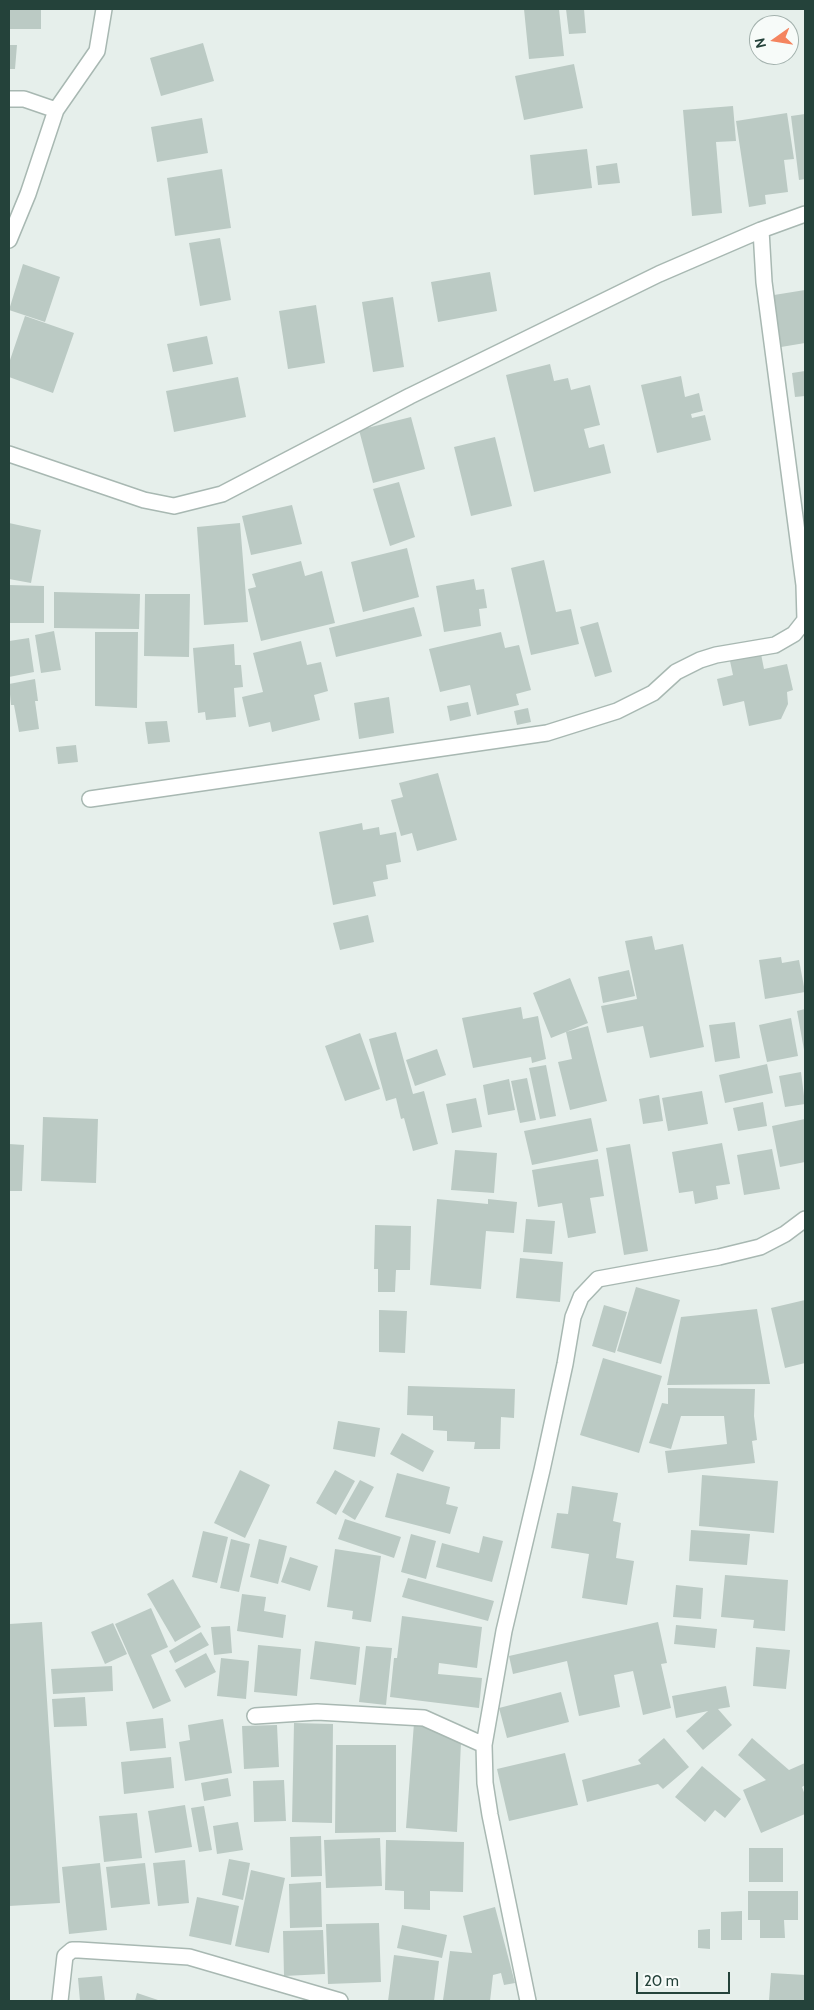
<!DOCTYPE html>
<html>
<head>
<meta charset="utf-8">
<style>
  body { margin:0 }
  #map { position:relative; width:814px; height:2010px; overflow:hidden; background:#e6efeb; font-family:Cabin,sans-serif }
  canvas { display:block }
  .frame { position:absolute; inset:0; border:10px solid #24423a; pointer-events:none }
  .north { position:absolute; left:749px; top:15px; width:50px; height:50px; box-sizing:border-box; background:#f7fbf9; border:1px solid #a3b1ad; border-radius:50%; rotate:257deg; font-size:14px; font-weight:700; line-height:20px; text-align:center; color:#24423a }
  .north::after { content:''; display:block; margin:auto; width:18px; height:22px; background:#f4845f; clip-path:polygon(50% 0,100% 100%,50% 72%,0 100%) }
  .scale { position:absolute; left:636px; top:1972px; width:94px; height:22px; box-sizing:border-box; border:2px solid #24423a; border-top:0; padding-left:6px; font-size:15px; line-height:18px; white-space:nowrap; color:#24423a; -webkit-text-stroke:4px #f7fbf9; paint-order:stroke }
</style>
</head>
<body>
<div id="map">
<canvas width="814" height="2010"></canvas>
<div class="frame"></div>
<div class="north">N</div>
<div class="scale">20 m</div>
</div>
<script>
const g = document.querySelector('canvas').getContext('2d');
g.lineJoin = 'round';
function fill(path, color) {
  g.fillStyle = color;
  g.fill(path, 'evenodd');
}
function toPath(rows) {
  const path = new Path2D();
  for (const r of rows) {
    path.moveTo(r[0], r[1]);
    for (let i = 2; i < r.length; i += 2) path.lineTo(r[i], r[i + 1]);
  }
  return path;
}
function strokePath(path, color, width, dash) {
  g.strokeStyle = color;
  g.lineWidth = width;
  g.lineCap = dash ? 'butt' : 'round';
  g.setLineDash(dash || []);
  g.stroke(path);
}
const building = toPath([
  [9,9,41,9,41,29,9,29],
  [524,9,559,9,564,56,529,59],
  [566,9,584,9,586,33,569,34],
  [203,43,214,81,161,96,150,58],
  [9,45,17,45,15,69,9,69],
  [574,64,583,108,524,120,515,76],
  [733,106,736,141,716,142,722,213,692,216,683,110],
  [787,113,794,159,784,160,788,192,765,195,766,204,749,207,736,121],
  [805,114,805,179,799,180,791,116],
  [202,118,208,153,157,162,151,127],
  [587,149,592,188,534,195,530,155],
  [617,163,620,183,598,185,596,166],
  [222,169,231,228,175,236,167,178],
  [220,238,231,300,200,306,189,243],
  [23,264,60,277,45,322,9,310],
  [490,272,497,311,438,322,431,282],
  [805,290,805,343,781,347,774,295],
  [393,297,404,367,373,372,362,302],
  [316,305,325,363,288,369,279,311],
  [25,316,74,333,53,393,9,377,9,363],
  [207,336,213,364,173,372,167,344],
  [550,364,554,381,568,378,571,390,590,385,600,425,584,429,589,448,604,444,611,473,534,492,506,375],
  [805,371,805,396,795,397,792,373],
  [681,376,685,397,699,393,703,411,691,414,692,418,705,415,711,440,657,453,641,385],
  [238,377,246,417,174,432,166,391],
  [411,417,425,469,373,483,359,430],
  [495,437,512,506,471,516,454,447],
  [399,482,415,537,390,546,373,489],
  [292,505,302,544,251,555,242,516],
  [9,523,41,530,31,583,9,579],
  [240,523,248,622,204,625,197,527],
  [407,548,419,597,363,612,351,562],
  [544,560,556,612,571,609,579,644,531,655,511,568],
  [301,561,305,576,322,571,335,623,261,641,248,589,256,587,252,574],
  [474,579,476,590,484,589,487,608,479,609,481,626,444,632,436,586],
  [9,585,44,586,44,623,9,623],
  [54,592,140,594,139,629,54,628],
  [145,594,190,594,189,657,144,656],
  [414,607,422,636,336,657,329,628],
  [598,622,612,672,595,677,580,627],
  [54,631,61,670,41,673,35,635],
  [95,632,138,632,137,708,95,706],
  [501,632,505,648,519,645,531,690,516,694,519,705,477,715,470,685,440,692,429,649],
  [29,638,34,672,9,677,9,641],
  [301,641,307,665,321,662,328,691,314,695,320,720,272,732,270,722,249,727,242,697,263,692,253,653],
  [234,644,235,665,241,665,243,687,234,688,236,717,206,720,205,712,198,713,193,648],
  [761,654,764,669,787,664,793,690,787,692,788,704,781,719,749,726,744,701,723,706,717,679,733,675,730,661],
  [35,679,38,701,35,701,39,729,19,732,14,705,11,705,9,684],
  [389,697,394,733,359,739,354,703],
  [468,702,471,716,450,721,447,706],
  [528,708,531,722,517,725,514,711],
  [167,721,170,742,148,744,145,722],
  [76,745,78,762,58,764,56,747],
  [438,773,457,840,417,851,412,833,401,836,391,800,403,797,399,783],
  [362,823,363,830,379,827,380,835,396,832,401,862,386,865,388,879,373,882,376,896,333,905,319,832],
  [368,915,374,942,340,950,333,923],
  [652,936,655,950,683,944,704,1047,650,1058,643,1026,607,1033,601,1006,637,999,625,941],
  [781,957,782,963,799,960,805,992,765,999,759,960],
  [629,970,635,996,603,1003,598,977],
  [570,978,588,1023,566,1032,588,1026,607,1101,570,1110,558,1062,572,1059,566,1032,551,1038,533,993],
  [521,1007,523,1019,538,1016,546,1059,532,1063,531,1057,473,1068,462,1018],
  [805,1009,805,1050,804,1050,797,1011],
  [791,1018,798,1056,767,1062,759,1025],
  [735,1022,740,1058,715,1062,709,1025],
  [396,1032,413,1094,424,1091,438,1144,413,1151,404,1118,401,1119,396,1098,386,1101,369,1039],
  [360,1033,380,1089,345,1101,325,1046],
  [437,1049,446,1075,415,1086,406,1060],
  [767,1064,773,1093,725,1103,719,1075],
  [546,1065,556,1116,540,1119,529,1068],
  [801,1072,805,1104,785,1107,779,1076],
  [527,1078,536,1120,520,1123,511,1081],
  [509,1079,515,1110,488,1115,483,1085],
  [702,1091,708,1124,668,1131,662,1098],
  [659,1095,663,1121,643,1124,639,1099],
  [476,1098,482,1127,452,1133,446,1104],
  [763,1102,767,1126,738,1131,733,1108],
  [43,1117,98,1119,96,1183,41,1181],
  [591,1118,598,1151,532,1165,524,1131],
  [805,1119,805,1162,780,1167,772,1126],
  [722,1143,730,1184,716,1186,718,1199,695,1204,693,1191,679,1193,672,1152],
  [9,1144,24,1145,22,1191,9,1191],
  [630,1144,648,1251,624,1255,606,1148],
  [772,1149,780,1189,744,1195,737,1155],
  [455,1150,497,1153,494,1193,451,1190],
  [598,1159,604,1196,590,1198,596,1233,568,1238,562,1203,538,1207,532,1170],
  [437,1199,488,1204,488,1199,517,1202,514,1233,486,1231,481,1289,430,1285],
  [526,1219,555,1221,552,1254,523,1252],
  [375,1225,411,1226,410,1270,396,1270,395,1292,378,1292,378,1269,374,1269],
  [520,1258,563,1262,560,1302,516,1298],
  [636,1287,680,1300,661,1364,617,1351],
  [805,1300,805,1363,785,1368,771,1308],
  [604,1305,627,1312,615,1353,592,1346],
  [757,1309,770,1384,667,1385,681,1317],
  [379,1310,407,1311,405,1353,379,1352],
  [603,1358,662,1376,639,1453,580,1435],
  [408,1386,515,1389,514,1418,501,1417,500,1449,474,1449,475,1442,447,1441,447,1431,433,1430,433,1416,407,1415],
  [668,1388,755,1389,754,1416,757,1440,752,1441,755,1463,668,1473,665,1451,727,1444,724,1416,681,1416,671,1449,649,1443,662,1403,668,1404],
  [338,1421,380,1428,375,1457,333,1449],
  [402,1433,434,1451,423,1472,390,1454],
  [240,1470,270,1485,245,1538,214,1523],
  [335,1470,355,1481,336,1515,316,1503],
  [397,1473,450,1487,446,1504,458,1507,450,1534,385,1517],
  [702,1475,778,1481,774,1533,699,1526],
  [360,1480,374,1487,355,1520,342,1512],
  [572,1486,618,1493,613,1521,621,1523,616,1558,634,1561,627,1605,582,1598,589,1554,551,1548,557,1513,568,1514],
  [345,1519,401,1537,394,1558,338,1539],
  [691,1530,750,1534,747,1565,689,1561],
  [203,1531,228,1537,217,1583,192,1577],
  [411,1534,436,1541,426,1579,401,1572],
  [483,1536,503,1541,492,1582,436,1567,442,1543,479,1553],
  [231,1539,250,1544,239,1592,220,1588],
  [259,1539,287,1546,278,1584,250,1577],
  [335,1549,381,1556,371,1622,352,1619,353,1611,327,1607],
  [290,1557,318,1566,310,1591,281,1582],
  [725,1575,788,1580,785,1631,753,1628,754,1620,721,1617],
  [408,1578,494,1601,488,1621,402,1597],
  [173,1579,201,1627,175,1642,147,1594],
  [676,1585,703,1588,701,1619,673,1617],
  [242,1594,266,1597,264,1611,286,1615,283,1638,237,1631],
  [151,1608,168,1647,151,1655,171,1701,153,1709,115,1624],
  [402,1616,482,1627,477,1668,439,1663,438,1674,482,1678,479,1708,390,1697,394,1658,397,1658],
  [42,1622,60,1903,9,1906,9,1624],
  [658,1622,667,1663,661,1664,671,1708,643,1715,633,1671,614,1675,620,1707,579,1716,567,1661,513,1674,509,1656],
  [113,1623,127,1654,105,1664,91,1632],
  [676,1625,717,1629,715,1648,674,1644],
  [230,1626,232,1653,214,1655,211,1627],
  [201,1632,209,1645,175,1663,169,1651],
  [315,1641,360,1647,356,1685,310,1679],
  [258,1645,301,1649,297,1696,254,1692],
  [366,1646,392,1648,386,1705,359,1702],
  [756,1647,790,1650,786,1689,753,1686],
  [206,1653,216,1672,185,1688,175,1670],
  [221,1658,249,1661,246,1699,217,1696],
  [112,1666,113,1691,53,1694,51,1669],
  [726,1686,730,1707,718,1709,732,1725,703,1750,686,1731,708,1711,676,1718,672,1696],
  [561,1692,569,1722,507,1738,499,1708],
  [85,1697,87,1726,54,1727,52,1699],
  [163,1718,166,1748,130,1751,126,1722],
  [223,1719,232,1773,185,1781,179,1742,190,1740,188,1725],
  [294,1723,333,1724,332,1823,292,1822],
  [414,1723,461,1742,457,1832,406,1828],
  [277,1725,279,1767,244,1769,242,1726],
  [664,1738,689,1767,663,1789,658,1784,587,1802,582,1780,641,1764,638,1760],
  [752,1738,789,1770,805,1763,805,1785,802,1787,805,1795,805,1814,761,1833,743,1790,766,1780,738,1755],
  [336,1745,396,1745,396,1832,335,1833],
  [565,1753,578,1805,509,1821,497,1769],
  [171,1757,174,1788,124,1794,121,1762],
  [702,1766,741,1799,725,1818,715,1810,705,1822,675,1797],
  [228,1778,231,1796,204,1801,201,1783],
  [284,1780,286,1821,254,1822,253,1781],
  [185,1805,192,1847,155,1853,148,1811],
  [204,1806,212,1850,199,1852,191,1808],
  [137,1813,142,1858,104,1862,99,1816],
  [238,1822,243,1850,217,1854,213,1826],
  [321,1836,322,1876,291,1877,290,1837],
  [380,1838,382,1886,326,1888,324,1840],
  [386,1840,464,1842,463,1892,430,1891,430,1910,404,1909,404,1891,385,1890],
  [749,1848,783,1848,783,1882,749,1882],
  [229,1859,250,1863,243,1900,222,1895],
  [185,1860,189,1903,158,1906,153,1863],
  [100,1863,107,1930,69,1934,62,1867],
  [145,1863,150,1904,111,1908,106,1867],
  [251,1870,285,1878,269,1953,235,1946],
  [321,1882,322,1927,290,1928,289,1884],
  [748,1891,798,1891,798,1920,784,1920,785,1938,760,1938,760,1920,748,1920],
  [197,1897,239,1906,231,1945,189,1936],
  [495,1907,515,1983,504,1985,501,1973,493,1975,490,2001,443,2000,450,1951,472,1953,463,1916],
  [742,1911,742,1940,721,1940,721,1912],
  [379,1923,381,1982,328,1984,326,1924],
  [402,1925,447,1935,442,1958,397,1948],
  [710,1929,710,1949,698,1948,698,1930],
  [323,1930,325,1974,284,1976,283,1931],
  [394,1955,439,1961,434,2001,388,2001],
  [771,1973,805,1975,805,2001,769,2001],
  [102,1976,105,2001,80,2001,78,1978],
  [137,1993,161,2001,135,2001]
]);
const street = toPath([
  [9,99,24,99,56,110,28,194,9,240],
  [56,110,97,51,104,9],
  [9,454,144,500,174,506,222,494,410,396,659,274,761,230,805,214],
  [90,799,547,733,617,711,653,693,676,672,700,660,716,655,775,645,794,634,805,620,804,585,764,282,761,230],
  [255,1716,317,1712,424,1718,484,1745],
  [60,2001,65,1956,72,1950,79,1950,189,1957,340,2001],
  [528,2001,490,1815,485,1783,484,1745,504,1631,542,1470,565,1364,573,1317,581,1297,598,1279,719,1257,760,1247,785,1234,805,1219]
]);
fill(building, '#bbcac4');
strokePath(street, '#a8b8b2', 18);
strokePath(street, '#fff', 15);
</script>
</body>
</html>
